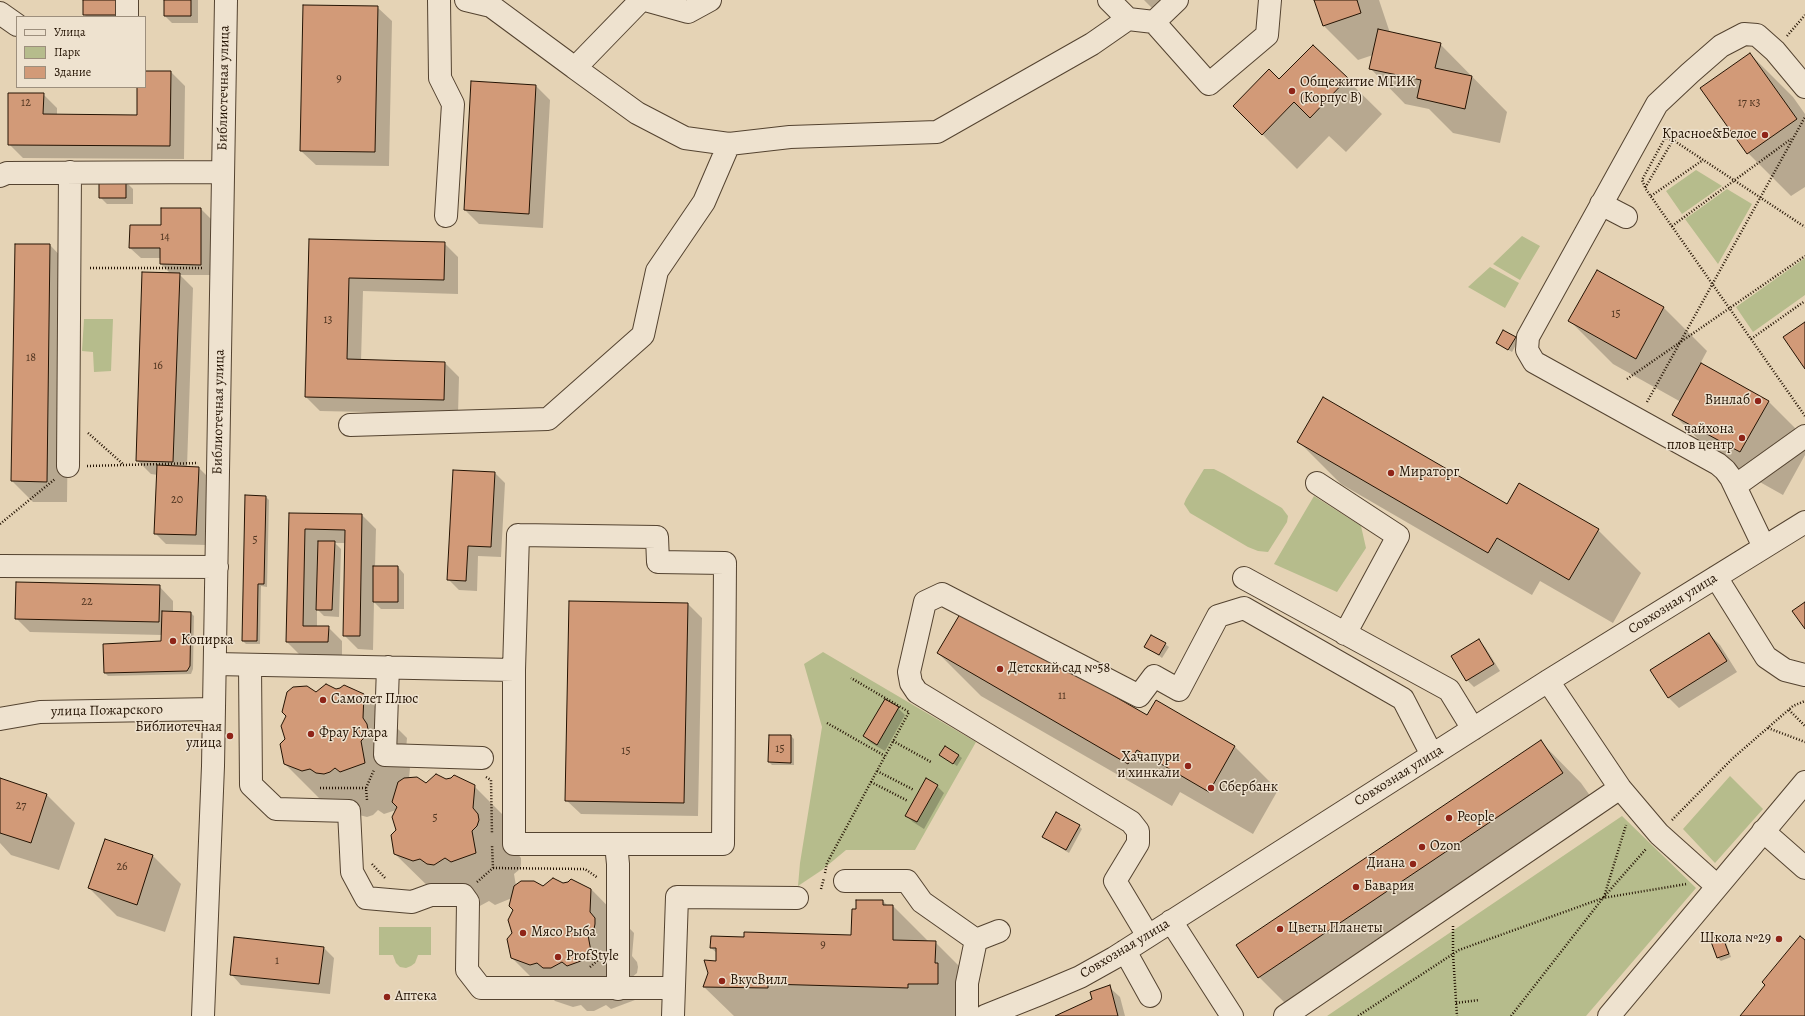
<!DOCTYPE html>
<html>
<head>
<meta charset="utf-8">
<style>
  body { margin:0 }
  #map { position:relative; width:1805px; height:1016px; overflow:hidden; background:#e5d3b5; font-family:Alegreya,serif }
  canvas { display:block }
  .legend { position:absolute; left:16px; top:16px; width:130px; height:72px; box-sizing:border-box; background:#eee2cf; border:1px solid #9d8f7d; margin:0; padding:5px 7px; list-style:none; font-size:12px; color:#241303 }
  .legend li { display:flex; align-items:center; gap:8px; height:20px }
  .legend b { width:20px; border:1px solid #9d8f7d }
</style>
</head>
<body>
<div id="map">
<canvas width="1805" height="1016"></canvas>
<ul class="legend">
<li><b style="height:5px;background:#eee2cf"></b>Улица</li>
<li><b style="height:11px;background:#b6bc8c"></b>Парк</li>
<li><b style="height:11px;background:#d29a78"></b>Здание</li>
</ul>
</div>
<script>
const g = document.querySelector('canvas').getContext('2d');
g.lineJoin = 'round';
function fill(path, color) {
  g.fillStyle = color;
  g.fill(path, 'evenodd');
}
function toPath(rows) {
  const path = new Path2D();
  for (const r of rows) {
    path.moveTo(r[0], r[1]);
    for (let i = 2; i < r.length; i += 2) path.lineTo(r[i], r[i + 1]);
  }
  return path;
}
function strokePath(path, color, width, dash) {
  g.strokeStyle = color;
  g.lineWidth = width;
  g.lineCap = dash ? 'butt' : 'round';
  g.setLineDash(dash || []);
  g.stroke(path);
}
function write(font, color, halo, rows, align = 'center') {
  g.font = font + ' Alegreya,serif';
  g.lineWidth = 3;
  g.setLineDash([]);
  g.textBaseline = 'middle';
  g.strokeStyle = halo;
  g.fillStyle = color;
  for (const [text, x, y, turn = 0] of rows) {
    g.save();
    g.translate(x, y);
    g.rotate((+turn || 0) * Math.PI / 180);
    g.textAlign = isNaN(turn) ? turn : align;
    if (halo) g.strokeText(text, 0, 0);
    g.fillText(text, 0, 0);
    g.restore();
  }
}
const green = toPath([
  [1696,170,1722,186,1682,214,1666,191],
  [1727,189,1752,204,1718,264,1685,219],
  [1522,236,1540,246,1520,280,1493,264],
  [1805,258,1805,295,1753,332,1736,307],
  [1490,267,1519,283,1505,308,1468,287],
  [84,319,113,319,111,371,94,372,93,352,82,351],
  [1204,469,1214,469,1224,474,1282,508,1288,516,1287,522,1268,552,1258,551,1248,547,1190,513,1184,504,1186,499],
  [1314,496,1361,526,1366,548,1337,592,1274,564],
  [823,652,976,742,915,850,846,850,822,870,798,886,800,863,822,727,804,664],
  [1730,776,1763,809,1715,863,1683,829],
  [1622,816,1696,888,1586,1016,1327,1016],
  [379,927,431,927,431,955,418,955,415,963,411,966,406,968,400,967,396,963,393,955,379,955]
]);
const shadow = toPath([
  [84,0,139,0,139,17,87,17,84,14],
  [165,0,198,0,198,23,172,23,165,16],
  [1144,0,1166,0,1155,11],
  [1315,0,1379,0,1390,33,1440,44,1507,112,1500,143,1453,133,1429,109,1405,104,1370,68,1373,55,1358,60,1323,25],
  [377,7,392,21,389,166,316,165,301,151],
  [1313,46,1382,114,1346,152,1329,136,1297,169,1234,106,1279,81],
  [1750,54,1793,97,1805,114,1805,187,1791,196,1748,153],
  [145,72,171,72,185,86,184,159,23,158,9,144,43,94,57,108,57,115,138,116,138,87,145,87],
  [536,86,550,100,543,228,479,224,465,210],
  [126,182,133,189,133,204,107,204,100,197],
  [162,209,201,209,212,220,211,275,180,275,193,288,187,467,199,468,210,479,207,545,166,544,155,533,158,475,151,474,137,460,171,274,161,264,161,258,141,258,130,248,162,226],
  [310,240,444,243,458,257,458,294,363,291,361,361,445,363,459,377,458,414,320,411,306,397],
  [16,245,50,245,70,266,67,502,33,502,12,481],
  [1597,271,1664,308,1707,351,1700,364,1768,401,1805,438,1805,455,1783,495,1717,458,1674,415,1681,402,1613,364,1570,321],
  [1515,338,1518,341,1512,352,1497,343],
  [1298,441,1507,505,1598,530,1641,573,1613,623,1540,581,1532,595,1341,484],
  [494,472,505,483,501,557,478,556,477,591,459,590,448,579],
  [266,497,269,500,267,587,261,586,260,644,246,644,243,641],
  [290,514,362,515,376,529,375,567,398,567,404,574,404,609,381,609,374,602,373,650,358,649,344,635,345,543,335,543,341,549,339,617,324,616,317,609,317,627,328,627,342,641,342,655,301,656,287,642],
  [159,586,173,601,173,612,191,613,194,616,193,669,191,674,108,676,105,673,104,645,162,642,162,635,30,632,16,618],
  [688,604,702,618,698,816,581,814,566,800],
  [1709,634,1720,645,1737,672,1679,708,1668,697],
  [1478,640,1485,647,1500,671,1474,687,1467,680],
  [1165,644,1169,647,1162,658,1146,646],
  [938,653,1148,717,1156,702,1235,747,1278,790,1253,834,1180,792,1172,806,981,696],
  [335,690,364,695,407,738,405,762,410,768,409,778,426,784,446,781,474,786,517,829,516,852,521,858,521,864,520,869,514,874,516,886,543,888,563,884,591,889,634,933,632,956,637,962,638,967,637,973,631,978,635,1000,611,1009,606,1005,594,1011,587,1011,581,1005,573,1007,555,1001,512,958,515,910,512,898,495,905,489,901,478,907,439,897,395,854,396,810,384,814,378,810,373,815,367,817,328,807,284,763,316,693],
  [898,708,905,715,885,751,871,743,864,736],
  [791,736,794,739,794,765,772,765,769,762],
  [1541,742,1581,783,1603,814,1303,1016,1298,1016,1259,977],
  [940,755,958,755,962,758,957,766],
  [0,779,46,794,75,823,59,870,11,855,0,843],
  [937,786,944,793,924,829,913,822,906,815],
  [1079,826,1082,829,1069,853,1043,837],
  [105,840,153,856,181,884,165,932,117,916,89,888],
  [883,901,888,906,893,906,929,942,935,942,978,985,978,1004,981,1007,981,1016,734,1016,704,987,717,962,717,953,711,948,852,936,857,910],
  [1722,936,1725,940,1731,957,1721,961,1718,958,1712,940],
  [323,947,334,958,330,994,241,985,231,974],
  [1109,987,1120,997,1125,1016,1057,1016,1093,1000]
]);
const building = toPath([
  [83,0,118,0,118,15,83,15,83,0],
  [164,0,191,0,191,16,164,16,164,0],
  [1314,0,1357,0,1361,13,1323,26,1314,0],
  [303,5,378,6,375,152,300,151,303,5],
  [1378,29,1441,43,1435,68,1472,76,1465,109,1417,98,1421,80,1369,69,1378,29],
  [1313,45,1348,78,1310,118,1294,102,1262,135,1233,106,1269,69,1279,79,1313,45],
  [1750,53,1797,119,1747,154,1700,88,1750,53],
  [145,71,171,71,170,146,8,145,8,93,44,93,43,114,137,115,137,87,145,87,145,71],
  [471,81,536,85,529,214,464,210,471,81],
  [99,181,126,181,126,198,99,198,99,181],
  [161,208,201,208,201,265,160,264,160,248,129,248,130,225,161,225,161,208],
  [309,239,445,242,444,280,349,278,347,359,445,362,444,400,305,397,309,239],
  [15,244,50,244,47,482,11,481,15,244],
  [1597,270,1664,307,1636,359,1568,321,1597,270],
  [142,272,180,273,173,462,136,461,142,272],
  [1805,322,1805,369,1783,337,1805,322],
  [1503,330,1516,337,1508,350,1496,343,1503,330],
  [1701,363,1769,401,1740,452,1672,415,1701,363],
  [1323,397,1507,504,1519,483,1599,529,1569,580,1497,538,1488,553,1297,442,1323,397],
  [157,465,199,467,196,535,154,534,157,465],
  [453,470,495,472,491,547,468,546,466,581,447,580,453,470],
  [245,495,266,496,264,584,258,584,257,641,242,641,245,495],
  [289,513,362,514,360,636,343,636,345,530,305,529,303,626,329,626,328,642,286,642,289,513],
  [318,541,335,541,332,610,316,610,318,541],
  [373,566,398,566,398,602,373,602,373,566],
  [16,582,160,585,159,622,15,619,16,582],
  [569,601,688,603,684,803,565,801,569,601],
  [1805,602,1805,629,1792,611,1805,602],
  [963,609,1147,715,1156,700,1235,746,1209,792,1137,750,1128,764,937,653,963,609],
  [162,611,191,612,190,666,187,671,104,673,103,644,161,641,162,611],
  [1709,633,1727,661,1668,698,1650,670,1709,633],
  [1151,635,1166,643,1159,655,1144,647,1151,635],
  [1479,639,1494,664,1466,681,1451,656,1479,639],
  [326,684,336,689,340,688,344,685,364,694,363,718,367,724,368,730,367,735,361,741,365,763,340,772,335,768,330,772,324,774,316,773,310,769,302,771,284,764,280,744,285,739,281,726,286,716,282,712,287,692,293,687,307,686,316,692,326,684],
  [885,699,899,707,877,745,863,736,885,699],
  [769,735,791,735,791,763,768,762,769,735],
  [1541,740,1563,773,1258,978,1236,945,1541,740],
  [945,746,959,755,953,764,939,755,945,746],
  [436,774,446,779,451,778,454,775,475,785,473,808,478,814,479,820,477,826,472,831,476,853,451,862,445,858,434,865,427,864,420,859,413,861,394,854,391,835,396,830,392,817,397,807,392,802,398,782,404,778,417,777,426,783,436,774],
  [0,778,47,794,31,843,0,833,0,778],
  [926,778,938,785,917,822,905,816,926,778],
  [1056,812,1080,825,1066,850,1042,837,1056,812],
  [105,839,153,855,137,905,88,888,105,839],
  [553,878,563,883,568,882,571,879,591,889,590,912,595,918,595,924,594,929,588,935,592,957,567,966,562,962,551,968,543,968,537,963,530,965,511,958,507,939,512,933,508,920,513,910,509,906,514,886,521,881,534,881,543,886,553,878],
  [856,900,883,900,883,905,893,905,893,940,936,941,935,963,938,963,938,984,908,984,908,988,768,984,768,988,703,987,708,973,704,960,716,961,716,948,710,948,711,936,744,937,744,932,851,935,852,909,856,909,856,900],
  [1722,935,1729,954,1717,958,1710,939,1722,935],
  [1800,936,1805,940,1805,1016,1740,1016,1765,985,1762,982,1800,936],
  [234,937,324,947,319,984,230,975,234,937],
  [1110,985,1118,1016,1055,1016,1092,999,1090,992,1110,985]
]);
const path = toPath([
  [1787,36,1805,15],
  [1645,187,1642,180,1665,138,1673,140],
  [1651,196,1703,160],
  [1672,226,1791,139],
  [90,268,203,268],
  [1751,339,1805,301],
  [1627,379,1805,256],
  [1647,402,1805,117],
  [1805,416,1645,188,1673,140,1805,227],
  [88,433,123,464],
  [87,466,198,463],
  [0,524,55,479],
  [1789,710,1805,726],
  [827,723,885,756],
  [1768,728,1805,742],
  [893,741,931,762],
  [877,771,914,790],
  [486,777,491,780,492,834],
  [871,782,908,801],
  [320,788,366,788,367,800],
  [366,788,374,770],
  [1672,820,1733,758,1793,706,1805,701],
  [372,864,386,879],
  [493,868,585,869,598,878],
  [825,873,827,863,909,712,851,678],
  [477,882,493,868,492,845],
  [821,889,824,878],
  [1604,897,1626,825],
  [1453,926,1453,954,1457,1016],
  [590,967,598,960],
  [1456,1003,1479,1000],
  [1358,1016,1459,950,1603,898,1686,884],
  [1511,1016,1603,898,1646,849]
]);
const minor = toPath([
  [439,0,440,78,453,104,446,216],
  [466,0,491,6,575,68],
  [641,0,575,68,637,113,685,138,729,144,790,137,937,132,1092,44,1128,19,1154,22,1209,84,1267,35,1270,0],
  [645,0,688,12,710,0],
  [1109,0,1128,19],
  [0,13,17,25],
  [127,17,127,0],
  [1154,22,1177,0],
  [0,176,7,173,223,172],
  [1601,204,1626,217],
  [350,425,548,419,643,335,657,271,704,202,729,144],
  [68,466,70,172],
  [1317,483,1398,536,1345,634],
  [1735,486,1805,436],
  [518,535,657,537,658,562,725,563,723,844,514,844,514,670,518,535],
  [1764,547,1731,478,1725,470,1718,464,1534,362,1527,350,1528,337,1657,104,1690,73,1721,46,1744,34,1757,35,1775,51,1805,87],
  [0,566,217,567],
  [1716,577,1766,657,1785,670,1805,675],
  [1244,578,1449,690,1473,729],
  [215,664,514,670],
  [250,665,251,785,276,809,349,811,352,872,366,898,412,902,431,895,463,895,468,902,467,970,481,988,673,988],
  [388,667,385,755,482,758],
  [1548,681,1620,788,1659,834,1717,886],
  [0,719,40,712,214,709],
  [1763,831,1805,868],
  [616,844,618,864,618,989],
  [845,881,907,881,922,902,976,940],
  [1171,921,1232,1016],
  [1148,936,1115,881,1138,843,1138,831,1131,822,917,692,911,683,909,672,925,602,942,594,1139,696,1154,676,1179,690,1218,616,1244,608,1403,699,1432,755],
  [1125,951,1150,996],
  [203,1016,213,766,226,0],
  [673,1016,677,897,797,898],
  [967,1016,967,983,976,940,999,931],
  [985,1016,1040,994,1080,977,1114,958,1548,681,1805,522],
  [1285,1016,1620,788],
  [1609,1016,1805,782]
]);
const markers = [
  [1292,91,4,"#8f2418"],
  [1765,135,4,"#8f2418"],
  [1758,401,4,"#8f2418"],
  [1742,438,4,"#8f2418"],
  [1391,473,4,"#8f2418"],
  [173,641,4,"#8f2418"],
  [1000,669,4,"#8f2418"],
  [323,700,4,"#8f2418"],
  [311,734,4,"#8f2418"],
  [230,736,4,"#8f2418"],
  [1188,766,4,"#8f2418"],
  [1211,788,4,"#8f2418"],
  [1449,818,4,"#8f2418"],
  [1422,847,4,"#8f2418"],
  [1413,864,4,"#8f2418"],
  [1356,887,4,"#8f2418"],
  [1280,929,4,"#8f2418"],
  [523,933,4,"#8f2418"],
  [1779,939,4,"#8f2418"],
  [558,957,4,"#8f2418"],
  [722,981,4,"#8f2418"],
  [387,997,4,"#8f2418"]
];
const numberNames = [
  ["9",339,79],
  ["12",26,103],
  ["17 к3",1749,103],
  ["14",165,237],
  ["15",1616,314],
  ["13",328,320],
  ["18",31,358],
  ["16",158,366],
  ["20",177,500],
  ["5",255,540],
  ["22",87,602],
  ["11",1062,696],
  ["15",780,749],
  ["15",626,751],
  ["27",21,806],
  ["5",435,818],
  ["26",122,867],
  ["9",823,945],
  ["1",277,961]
];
const poiNames = [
  ["Общежитие МГИК",1300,83],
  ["(Корпус В)",1300,99],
  ["Красное&Белое",1757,135,"right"],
  ["Винлаб",1750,401,"right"],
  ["чайхона",1734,430,"right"],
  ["плов центр",1734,446,"right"],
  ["Мираторг",1399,473],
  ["Копирка",181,641],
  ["Детский сад №58",1008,669],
  ["Самолет Плюс",331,700],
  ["Библиотечная",222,728,"right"],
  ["улица",222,744,"right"],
  ["Фрау Клара",319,734],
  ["Хачапури",1180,758,"right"],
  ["и хинкали",1180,774,"right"],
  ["Сбербанк",1219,788],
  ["People",1457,818],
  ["Ozon",1430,847],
  ["Диана",1405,864,"right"],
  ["Бавария",1364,887],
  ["Цветы Планеты",1288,929],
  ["Мясо Рыба",531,933],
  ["Школа №29",1771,939,"right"],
  ["ProfStyle",566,957],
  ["ВкусВилл",730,981],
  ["Аптека",395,997]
];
const streetNames = [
  ["Библиотечная улица",224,88,-89],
  ["Библиотечная улица",219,412,-89],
  ["Совхозная улица",1673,604,-32],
  ["улица Пожарского",107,711,-1],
  ["Совхозная улица",1399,776,-32],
  ["Совхозная улица",1125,949,-31]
];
fill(green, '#b6bc8c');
fill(shadow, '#0003');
fill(building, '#d29a78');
strokePath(building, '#241303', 1);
strokePath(minor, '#544330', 24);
strokePath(path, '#241303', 2.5, [1, 2]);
strokePath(minor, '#eee2cf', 22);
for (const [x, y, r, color] of markers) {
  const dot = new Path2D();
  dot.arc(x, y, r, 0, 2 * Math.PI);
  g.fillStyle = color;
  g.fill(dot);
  strokePath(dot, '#eee2cf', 1.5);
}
write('12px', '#503520', null, numberNames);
write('14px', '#241303', '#eee2cf', poiNames, 'left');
write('14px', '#241303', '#eee2cf', streetNames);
</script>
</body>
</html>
